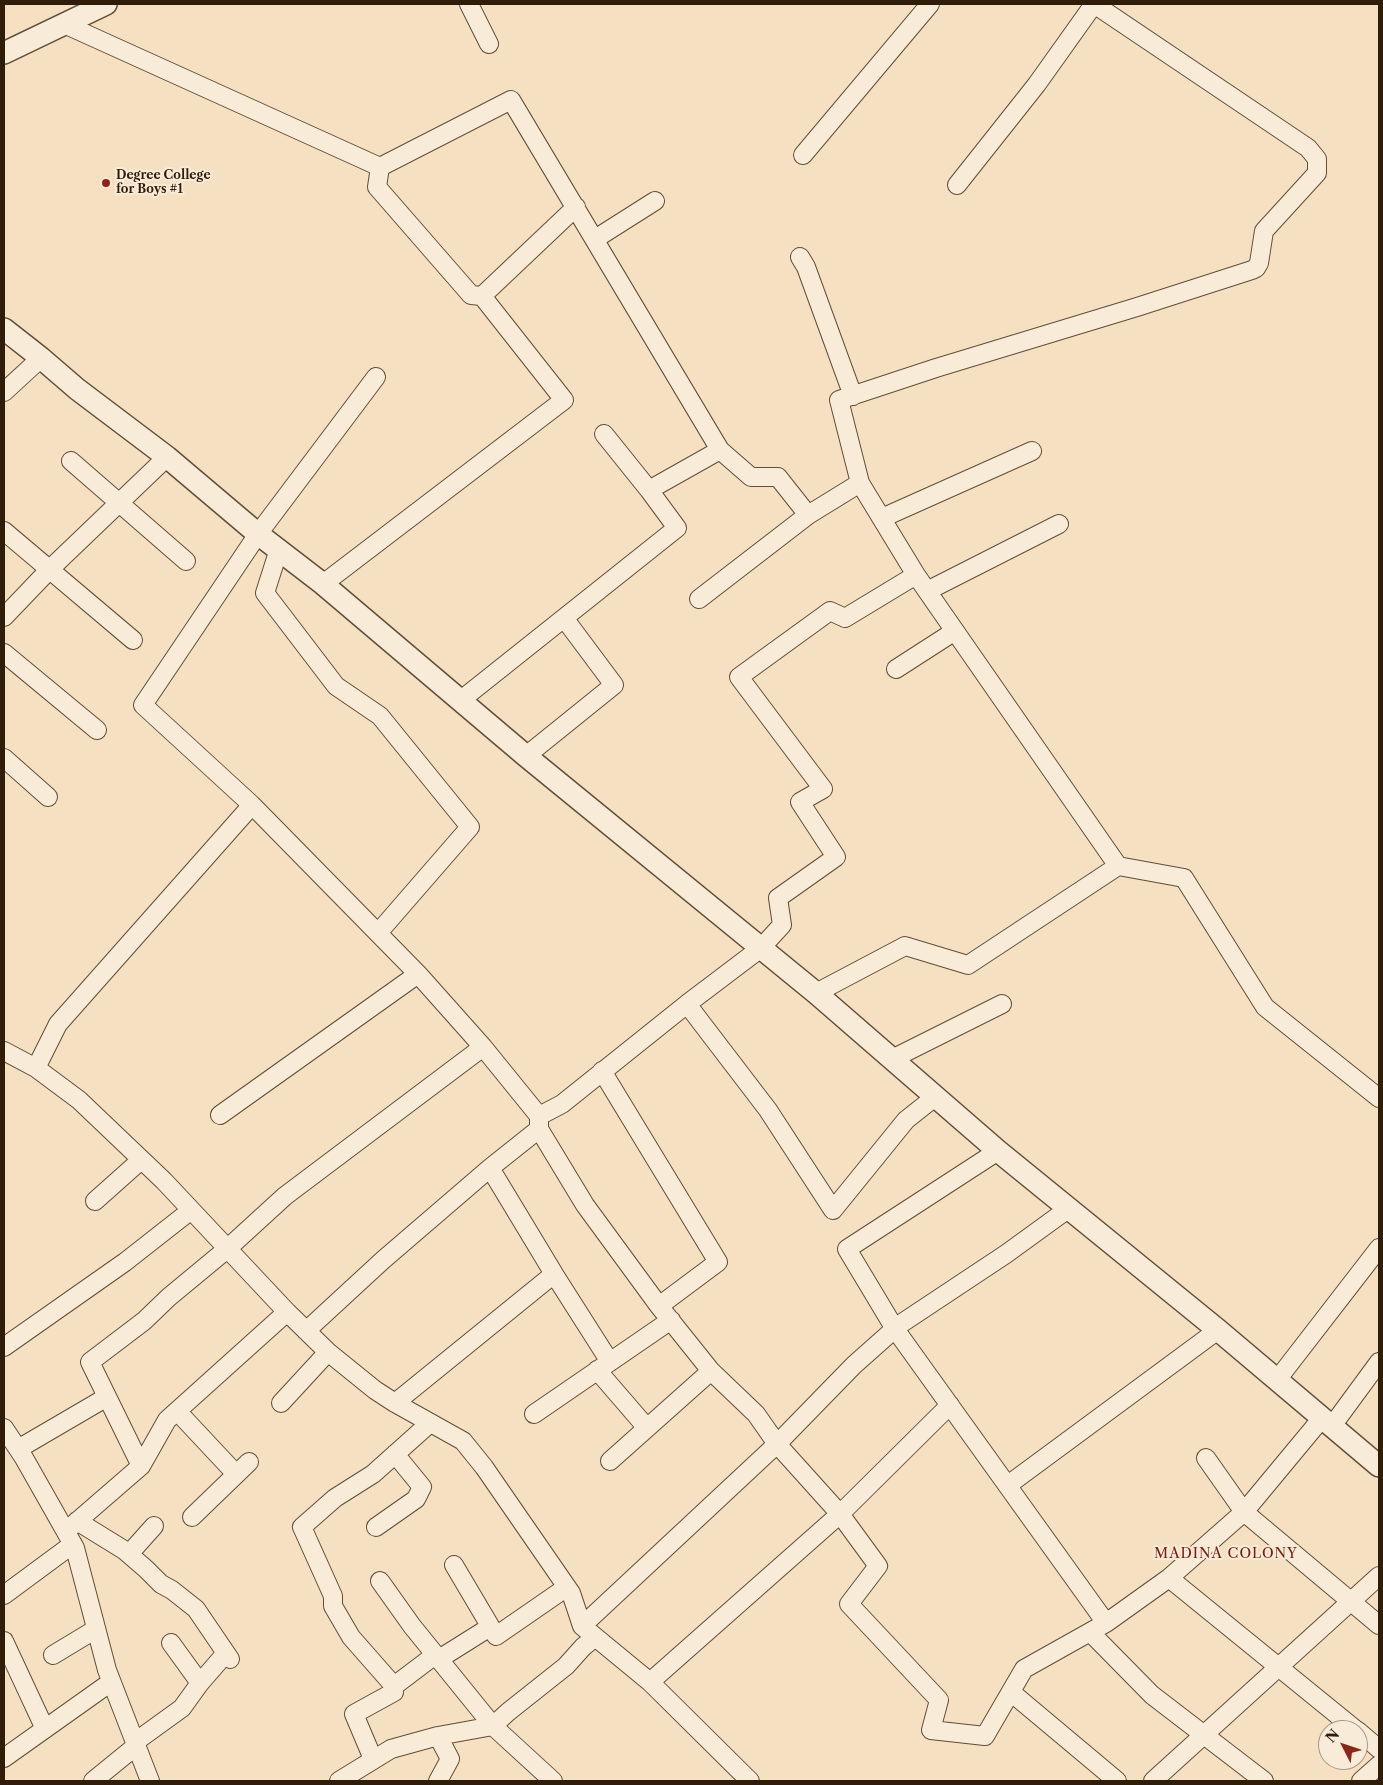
<!DOCTYPE html>
<html>
<head>
<meta charset="utf-8">
<style>
  body { margin:0 }
  #map { position:relative; width:1383px; height:1785px; overflow:hidden; background:#f5e0c1; font-family:"Libre Caslon Text",serif }
  canvas { display:block }
  .frame { position:absolute; inset:0; border:5px solid #2f1d09; pointer-events:none }
  .north { position:absolute; left:1318px; top:1720px; width:50px; height:50px; box-sizing:border-box; background:#f8ebd7; border:1px solid #a89985; border-radius:50%; rotate:311deg; font-size:14px; font-weight:700; line-height:20px; text-align:center; color:#2f1d09 }
  .north::after { content:''; display:block; margin:auto; width:18px; height:22px; background:#8f2418; clip-path:polygon(50% 0,100% 100%,50% 72%,0 100%) }
</style>
</head>
<body>
<div id="map">
<canvas width="1383" height="1785"></canvas>
<div class="frame"></div>
<div class="north">N</div>
</div>
<script>
const g = document.querySelector('canvas').getContext('2d');
g.lineJoin = 'round';
function toPath(rows) {
  const path = new Path2D();
  for (const r of rows) {
    path.moveTo(r[0], r[1]);
    for (let i = 2; i < r.length; i += 2) path.lineTo(r[i], r[i + 1]);
  }
  return path;
}
function strokePath(path, color, width, dash) {
  g.strokeStyle = color;
  g.lineWidth = width;
  g.lineCap = dash ? 'butt' : 'round';
  g.setLineDash(dash || []);
  g.stroke(path);
}
function write(font, color, halo, rows, align = 'center') {
  g.font = font + ' "Libre Caslon Text",serif';
  g.lineWidth = 4;
  g.setLineDash([]);
  g.textBaseline = 'middle';
  g.strokeStyle = halo;
  g.fillStyle = color;
  for (const [text, x, y, turn = 0] of rows) {
    g.save();
    g.translate(x, y);
    g.rotate((+turn || 0) * Math.PI / 180);
    g.textAlign = isNaN(turn) ? turn : align;
    if (halo) g.strokeText(text, 0, 0);
    g.fillText(text, 0, 0);
    g.restore();
  }
}
const minor = toPath([
  [469,4,489,44],
  [1094,4,1308,148,1317,159,1317,173,1264,231,1259,263,1256,268,1252,270,1137,307,936,368,839,400,860,483,916,575,1118,866],
  [64,24,380,167],
  [803,155,930,4],
  [380,167,511,100,720,450],
  [957,185,1037,84,1094,4],
  [595,239,655,201],
  [800,257,806,267,853,396],
  [482,296,576,207],
  [376,377,258,534,143,705,252,805,418,974,483,1047,539,1116,539,1129,585,1205,659,1306,711,1371,756,1414,777,1444,840,1514,878,1566,849,1604,939,1700,931,1730,985,1736,1024,1669,1106,1623,895,1329,847,1249,998,1151],
  [4,392,41,358],
  [71,461,186,561],
  [649,490,720,450,751,477,778,477,808,515],
  [882,518,1032,451],
  [4,531,133,640],
  [279,549,265,593,336,686,380,716,470,827,378,933],
  [323,584,564,400,482,296,471,295,377,187,380,167],
  [927,591,1059,524],
  [699,599,808,515,860,483],
  [4,617,50,569,167,457],
  [4,653,97,730],
  [896,669,955,631],
  [461,700,677,528,649,490,604,434],
  [526,756,614,685,564,618],
  [4,758,48,797],
  [816,993,905,946,968,965,1118,866,1184,878,1265,1007,1379,1098],
  [687,1004,768,1110,833,1210,906,1120,935,1097],
  [4,1051,36,1068,79,1100,164,1181,287,1312,328,1352,375,1390,395,1403,463,1441,484,1467,571,1593,582,1626,650,1682,750,1781],
  [892,1059,1002,1004],
  [36,1068,58,1024,252,805],
  [602,1071,718,1262,659,1306],
  [220,1115,418,974],
  [539,1116,562,1104,687,1004,761,948,782,925,778,898,836,857,800,802,823,789,739,677,830,611,845,618,916,575],
  [539,1129,490,1168,554,1274,610,1362],
  [95,1201,141,1160],
  [306,1331,383,1260,490,1168],
  [4,1347,125,1262,190,1211],
  [597,1370,647,1428],
  [1277,1380,1379,1248],
  [281,1403,328,1352],
  [395,1403,554,1274],
  [177,1411,236,1474],
  [534,1414,671,1320],
  [1332,1426,1379,1362],
  [4,1428,24,1458,75,1548,107,1670,150,1781],
  [18,1449,107,1397],
  [1206,1458,1244,1512,1379,1625],
  [610,1461,711,1371],
  [141,1466,90,1362,144,1321,169,1297,227,1249,285,1196,483,1047],
  [1008,1485,1218,1330],
  [192,1517,249,1462],
  [77,1521,124,1550,146,1569,161,1584,172,1590,196,1609,230,1659],
  [376,1527,416,1499,422,1487,395,1454],
  [66,1531,141,1466,167,1420,287,1312],
  [129,1554,154,1526],
  [454,1565,496,1636,567,1587],
  [1169,1578,1356,1730],
  [380,1581,412,1626,493,1726,553,1781],
  [4,1595,73,1544],
  [1106,1623,1169,1578,1244,1512,1322,1418],
  [582,1626,777,1444,854,1365,899,1325,1006,1254,1068,1209],
  [1090,1632,1152,1695,1264,1781],
  [4,1641,45,1729],
  [171,1643,200,1683],
  [53,1655,96,1629],
  [439,1659,490,1627],
  [650,1682,840,1514,950,1405],
  [394,1686,351,1637,333,1606,333,1596,302,1527,335,1498,373,1474,430,1423],
  [1012,1693,1117,1781],
  [1358,1731,1379,1749],
  [438,1736,450,1759,438,1781],
  [135,1742,182,1708,200,1683,226,1653],
  [4,1758,111,1682],
  [373,1759,354,1714,394,1692,394,1686,435,1655],
  [93,1781,136,1746],
  [339,1781,391,1749,438,1736,493,1726,508,1712,566,1666,583,1647,595,1637],
  [1153,1781,1379,1576],
  [1361,1781,1379,1765]
]);
const tertiary = toPath([
  [4,53,106,4],
  [4,329,41,358,77,389,167,457,258,534,323,584,526,756,816,993,998,1151,1218,1330,1379,1466]
]);
const markers = [
  [106,183,5,"#8f2418"]
];
const poiNames = [
  ["Degree College",116,176],
  ["for Boys #1",116,190]
];
const neighbourhoodNames = [
  ["MADINA COLONY",1226,1554]
];
strokePath(minor, '#604e37', 20);
strokePath(tertiary, '#604e37', 24);
strokePath(minor, '#f8ebd7', 18);
strokePath(tertiary, '#f8ebd7', 21);
for (const [x, y, r, color] of markers) {
  const dot = new Path2D();
  dot.arc(x, y, r, 0, 2 * Math.PI);
  g.fillStyle = color;
  g.fill(dot);
  strokePath(dot, '#f8ebd7', 2);
}
write('bold 12px', '#2f1d09', '#f8ebd7', poiNames, 'left');
g.letterSpacing = '1px';
write('14px', '#7a1f14', '#f8ebd7', neighbourhoodNames);
g.letterSpacing = '0px';
</script>
</body>
</html>
